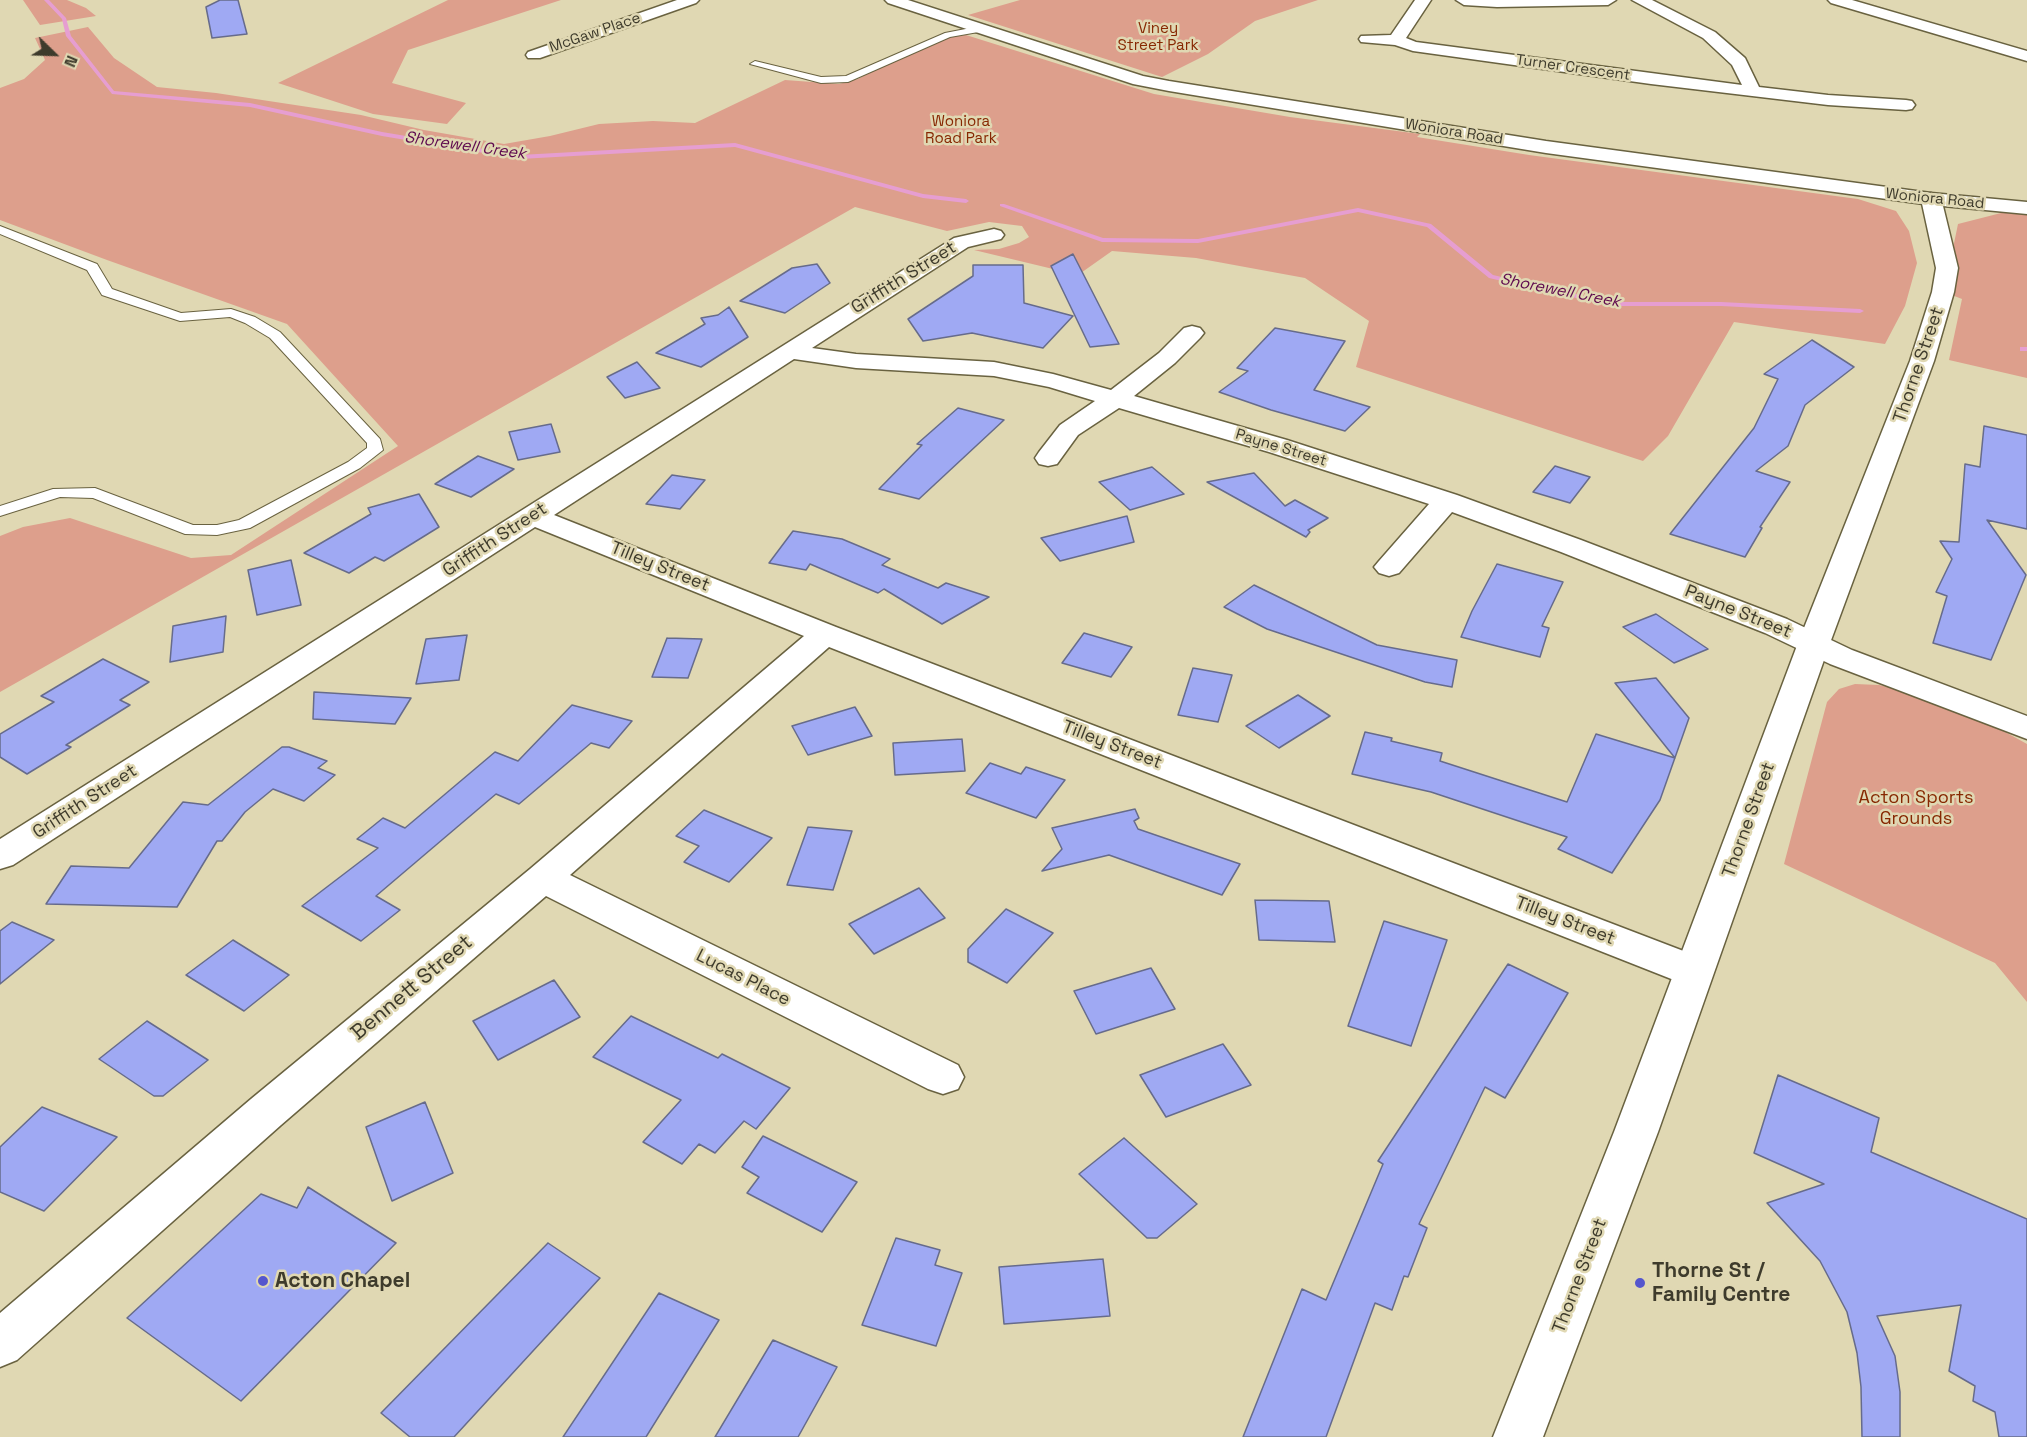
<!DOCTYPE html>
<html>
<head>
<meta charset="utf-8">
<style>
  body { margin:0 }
  #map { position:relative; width:2027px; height:1437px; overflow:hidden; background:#e0d8b3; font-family:"Space Grotesk",sans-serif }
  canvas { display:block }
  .north { position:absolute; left:24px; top:24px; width:60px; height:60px; -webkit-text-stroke:4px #e0d8b3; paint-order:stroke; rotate:113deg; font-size:16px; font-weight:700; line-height:24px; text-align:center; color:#3e3b2c }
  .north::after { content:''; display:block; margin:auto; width:21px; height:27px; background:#3e3b2c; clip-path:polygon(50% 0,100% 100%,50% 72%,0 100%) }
</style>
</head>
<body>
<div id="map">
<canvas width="2027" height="1437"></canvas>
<div class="north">N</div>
</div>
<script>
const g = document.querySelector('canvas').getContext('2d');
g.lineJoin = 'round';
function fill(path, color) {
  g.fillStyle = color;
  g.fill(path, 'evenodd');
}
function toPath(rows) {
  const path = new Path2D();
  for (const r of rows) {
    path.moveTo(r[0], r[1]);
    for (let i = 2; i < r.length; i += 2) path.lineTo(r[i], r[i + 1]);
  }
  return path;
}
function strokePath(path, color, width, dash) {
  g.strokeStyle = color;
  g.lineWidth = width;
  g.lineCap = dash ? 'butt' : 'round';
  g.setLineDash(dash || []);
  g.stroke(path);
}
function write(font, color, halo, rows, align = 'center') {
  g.font = font + ' "Space Grotesk",sans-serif';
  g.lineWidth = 5;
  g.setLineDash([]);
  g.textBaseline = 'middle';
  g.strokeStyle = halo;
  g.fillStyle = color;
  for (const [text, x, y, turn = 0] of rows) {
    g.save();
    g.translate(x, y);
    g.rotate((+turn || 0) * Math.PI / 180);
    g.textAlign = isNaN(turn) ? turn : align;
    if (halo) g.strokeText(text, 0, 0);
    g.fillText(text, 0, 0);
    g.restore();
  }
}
const green = toPath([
  [23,0,67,0,86,8,96,16,40,25],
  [448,0,561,0,408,50,392,83,466,103,447,124,373,114,278,83],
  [1020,0,1318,0,1255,21,1208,54,1162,77,968,15],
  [88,27,114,58,157,87,216,93,361,115,424,130,504,144,550,136,599,124,653,121,695,123,785,80,839,84,858,79,896,59,951,36,966,35,1154,94,1290,117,1420,134,1417,137,1529,155,1858,199,1896,211,1909,231,1917,263,1905,306,1885,344,1734,322,1668,436,1643,461,1356,367,1369,321,1305,278,1196,258,1112,251,1078,275,974,250,999,249,1019,243,1029,237,1022,226,989,222,947,231,855,207,0,692,0,536,23,527,70,518,191,558,231,555,398,446,287,324,107,260,0,220,0,88,24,79,45,60,35,38],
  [2005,212,2027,213,2027,378,1949,360,1962,299,1944,292,1958,224],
  [1855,684,1879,685,1897,689,1987,722,2027,744,2027,1002,1995,963,1784,864,1827,702,1839,689]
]);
const stream = toPath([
  [44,0,49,0,66,18,71,36,114,91,250,103,382,132,520,155,735,143,923,194,966,199,969,201,966,203,923,198,735,147,520,159,382,136,250,107,112,94,66,36,62,19,44,0],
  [1000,204,1004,204,1103,238,1198,239,1358,208,1431,224,1493,275,1611,302,1721,302,1860,309,1864,311,1860,313,1721,306,1611,306,1489,278,1427,227,1358,212,1198,243,1102,242,1000,206,1000,204],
  [2020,347,2027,347,2027,351,2020,351,2020,347]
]);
const building = toPath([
  [220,0,238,0,247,34,212,38,206,7,220,0],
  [1073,254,1119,344,1090,347,1051,266,1073,254],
  [817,264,830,283,785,313,740,301,792,268,817,264],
  [973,265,1023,265,1024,303,1073,316,1043,348,972,333,923,341,908,319,973,276,973,265],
  [729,307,748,337,701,367,656,353,705,324,701,318,718,315,729,307],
  [1275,328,1345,341,1314,390,1370,407,1345,431,1271,410,1219,392,1248,371,1237,368,1275,328],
  [1812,340,1854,367,1805,405,1788,446,1756,471,1790,482,1760,527,1762,528,1745,557,1670,534,1754,428,1778,379,1764,374,1812,340],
  [637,362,660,388,625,398,607,377,637,362],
  [958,408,1004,420,919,499,879,489,922,445,917,444,958,408],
  [551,424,560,452,518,460,509,432,551,424],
  [1984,426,2027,435,2027,529,1987,520,2026,575,1991,660,1933,643,1947,596,1936,592,1952,559,1940,541,1959,542,1965,464,1980,467,1984,426],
  [478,456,514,469,471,497,435,484,478,456],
  [1555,466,1590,477,1570,503,1533,492,1555,466],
  [1152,467,1184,494,1130,510,1099,482,1152,467],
  [1254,473,1285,506,1295,500,1328,518,1308,530,1310,532,1306,537,1207,482,1254,473],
  [672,475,705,480,680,509,646,504,672,475],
  [419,494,439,527,384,561,375,557,349,573,304,553,371,514,368,508,419,494],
  [1127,516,1134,542,1060,561,1041,538,1127,516],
  [793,531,842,539,890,559,882,565,938,588,946,583,989,597,942,624,884,589,878,593,810,564,806,570,769,563,793,531],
  [291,560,301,605,257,615,248,570,291,560],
  [1497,564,1563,582,1542,626,1549,628,1540,657,1461,637,1472,611,1497,564],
  [1254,585,1377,645,1457,660,1452,687,1425,682,1267,629,1224,607,1254,585],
  [1656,614,1708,649,1674,663,1623,627,1656,614],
  [226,616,223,652,170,662,173,626,226,616],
  [1084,633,1132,647,1111,677,1062,663,1084,633],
  [467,635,459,680,416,684,426,639,467,635],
  [667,638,702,639,688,678,652,677,667,638],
  [103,659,149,682,120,700,130,705,66,745,71,747,27,774,0,757,0,734,54,702,41,696,103,659],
  [1193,668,1232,675,1218,722,1178,715,1193,668],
  [1656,678,1689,718,1660,800,1612,873,1558,849,1567,837,1431,792,1352,774,1365,732,1392,738,1391,741,1442,753,1440,761,1567,802,1596,734,1675,758,1615,683,1656,678],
  [314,692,411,698,395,724,313,719,314,692],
  [1298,695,1330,716,1279,748,1246,726,1298,695],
  [572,705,632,721,609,748,591,743,519,804,496,794,376,896,400,910,361,941,302,906,378,848,357,839,383,818,405,828,495,752,518,761,572,705],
  [855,707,872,736,808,755,792,726,855,707],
  [962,739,965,771,895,775,893,743,962,739],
  [282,747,289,747,327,761,318,768,335,775,304,801,273,789,245,812,222,841,217,841,177,907,46,904,71,866,129,868,183,802,208,805,282,747],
  [990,763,1021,774,1026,767,1065,780,1036,818,966,793,990,763],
  [1135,809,1139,818,1134,821,1138,829,1240,864,1222,895,1109,855,1042,871,1062,849,1052,828,1135,809],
  [704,810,772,838,729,882,684,862,699,846,676,836,704,810],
  [808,827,852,831,833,890,787,885,808,827],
  [919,888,945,918,874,954,849,924,919,888],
  [1255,900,1329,901,1335,942,1259,940,1255,900],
  [1006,909,1053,933,1007,983,968,962,968,949,1006,909],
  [1384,921,1447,940,1411,1046,1348,1026,1384,921],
  [12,922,54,940,0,984,0,931,12,922],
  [233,940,289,975,244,1011,186,975,233,940],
  [1508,964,1568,993,1505,1098,1485,1087,1419,1224,1427,1228,1408,1277,1404,1276,1392,1310,1375,1303,1326,1437,1243,1437,1302,1289,1326,1300,1383,1164,1378,1161,1508,964],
  [1151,968,1175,1009,1096,1034,1074,991,1151,968],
  [554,980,580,1017,498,1060,473,1021,554,980],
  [631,1016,718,1058,722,1054,790,1088,756,1129,744,1121,715,1153,699,1144,682,1164,643,1142,681,1100,593,1057,631,1016],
  [147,1021,208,1060,163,1096,154,1096,99,1059,147,1021],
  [1223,1044,1251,1085,1166,1117,1140,1075,1223,1044],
  [1778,1075,1879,1118,1871,1152,2027,1219,2027,1437,1999,1437,1995,1412,1973,1401,1975,1386,1949,1371,1961,1305,1877,1316,1895,1356,1900,1392,1900,1437,1862,1437,1861,1387,1857,1353,1847,1312,1820,1261,1767,1203,1824,1184,1754,1153,1778,1075],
  [425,1102,453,1173,392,1201,366,1127,425,1102],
  [42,1107,117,1137,44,1211,0,1192,0,1147,42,1107],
  [763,1136,857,1182,822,1232,747,1193,759,1177,742,1167,763,1136],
  [1124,1138,1197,1204,1157,1238,1147,1238,1079,1174,1124,1138],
  [308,1187,396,1243,241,1401,127,1318,261,1194,297,1208,308,1187],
  [896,1238,940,1250,935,1265,962,1273,936,1346,862,1325,896,1238],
  [548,1243,600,1278,454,1437,410,1437,381,1413,548,1243],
  [1103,1259,1110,1316,1004,1324,999,1267,1103,1259],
  [659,1293,719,1320,646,1437,563,1437,659,1293],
  [773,1340,837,1367,798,1437,715,1437,773,1340]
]);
const lane = toPath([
  [981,26,984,27,984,31,950,37,848,82,821,83,750,64,755,61,821,77,846,76,945,33,981,26],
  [0,226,97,264,112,289,181,313,231,309,255,317,280,332,380,439,383,450,360,468,250,528,217,535,185,534,93,498,60,497,0,516,0,506,53,489,95,488,193,525,217,525,239,520,348,462,367,448,367,443,270,338,245,323,230,317,180,321,102,295,87,270,0,234,0,226]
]);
const street = toPath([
  [677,0,699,0,696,3,540,58,528,58,526,55,528,52,677,0],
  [885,0,908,0,1143,76,1169,81,1546,141,1931,193,1938,195,1941,199,1938,203,1931,205,1546,153,1169,91,1133,84,888,3,885,0],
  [1415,0,1431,0,1406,38,1416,42,1742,85,1732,65,1703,38,1632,0,1652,0,1715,32,1745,58,1759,87,1828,95,1906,100,1912,101,1915,105,1912,109,1906,110,1828,105,1651,84,1413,51,1395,45,1361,42,1359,39,1361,36,1391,35,1415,0],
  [1456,0,1616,0,1608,5,1497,7,1464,5,1456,0],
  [1828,0,1852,0,2027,51,2027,61,1831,3,1828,0],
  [994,229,1001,231,1004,235,1001,239,968,247,812,348,856,354,994,362,1053,374,1111,390,1159,353,1184,328,1192,326,1200,328,1204,333,1200,338,1175,363,1134,396,1287,440,1457,495,1581,540,1787,619,1852,650,2027,716,2027,739,1830,664,1765,633,1561,552,1452,512,1399,573,1389,576,1379,573,1374,567,1379,561,1429,504,1269,452,1119,408,1078,435,1057,464,1048,466,1039,464,1035,458,1039,452,1060,425,1095,401,1049,387,994,376,856,368,794,359,554,515,836,627,1707,960,1713,971,1707,982,1693,986,1679,982,829,647,570,875,958,1065,964,1077,958,1089,943,1094,928,1089,546,896,281,1125,17,1360,0,1367,0,1313,251,1099,530,869,804,636,535,527,13,865,0,869,0,839,954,238,994,229]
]);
const secondary = toPath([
  [1931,193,2027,202,2027,214,1943,206,1958,268,1954,292,1934,361,1830,643,1658,1132,1543,1437,1493,1437,1614,1132,1798,643,1910,361,1932,292,1936,268,1921,199,1924,195,1931,193]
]);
const markers = [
  [263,1281,6,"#5556cd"],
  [1640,1283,6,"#5556cd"]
];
const farParknames = [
  ["Viney",1158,29],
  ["Street Park",1158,46],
  ["Woniora",961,122],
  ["Road Park",961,139]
];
const farStreetnames = [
  ["McGaw Place",595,33,-19],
  ["Turner Crescent",1573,68,8],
  ["Woniora Road",1454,132,9],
  ["Woniora Road",1935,199,6],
  ["Payne Street",1281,448,17]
];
const farWaternames = [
  ["Shorewell Creek",465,146,8],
  ["Shorewell Creek",1560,291,11]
];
const streetNames = [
  ["Griffith Street",904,278,-32],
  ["Thorne Street",1919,365,-71],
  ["Griffith Street",495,540,-33],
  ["Tilley Street",660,567,22],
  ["Payne Street",1738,612,22],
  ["Tilley Street",1112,745,21],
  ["Griffith Street",85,802,-33],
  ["Thorne Street",1749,820,-70],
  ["Tilley Street",1565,921,21],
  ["Lucas Place",743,978,27],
  ["Thorne Street",1580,1276,-69]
];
const parkNames = [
  ["Acton Sports",1916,798],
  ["Grounds",1916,819]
];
const nearStreetnames = [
  ["Bennett Street",412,988,-40]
];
const nearPoinames = [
  ["Thorne St /",1652,1271],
  ["Family Centre",1652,1295],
  ["Acton Chapel",275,1281]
];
fill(green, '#dd9f8c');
fill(stream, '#e69ed1');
fill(building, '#9fa9f3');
strokePath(building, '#666b8b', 1.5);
strokePath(lane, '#696240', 2);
strokePath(street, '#696240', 3);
strokePath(secondary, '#696240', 3);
fill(lane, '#fff');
fill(street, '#fff');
fill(secondary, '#fff');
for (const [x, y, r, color] of markers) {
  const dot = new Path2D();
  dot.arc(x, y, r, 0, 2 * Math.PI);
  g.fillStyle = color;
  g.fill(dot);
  strokePath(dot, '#e0d8b3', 2);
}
write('15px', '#872802', '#e0d8b3', farParknames);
write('15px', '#3e3b2c', '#e0d8b3', farStreetnames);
write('italic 16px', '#5e094e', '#e0d8b3', farWaternames);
write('18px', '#3e3b2c', '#e0d8b3', streetNames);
write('18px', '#872802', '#e0d8b3', parkNames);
write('21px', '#3e3b2c', '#e0d8b3', nearStreetnames);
write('bold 21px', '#3e3b2c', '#e0d8b3', nearPoinames, 'left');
</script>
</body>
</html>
